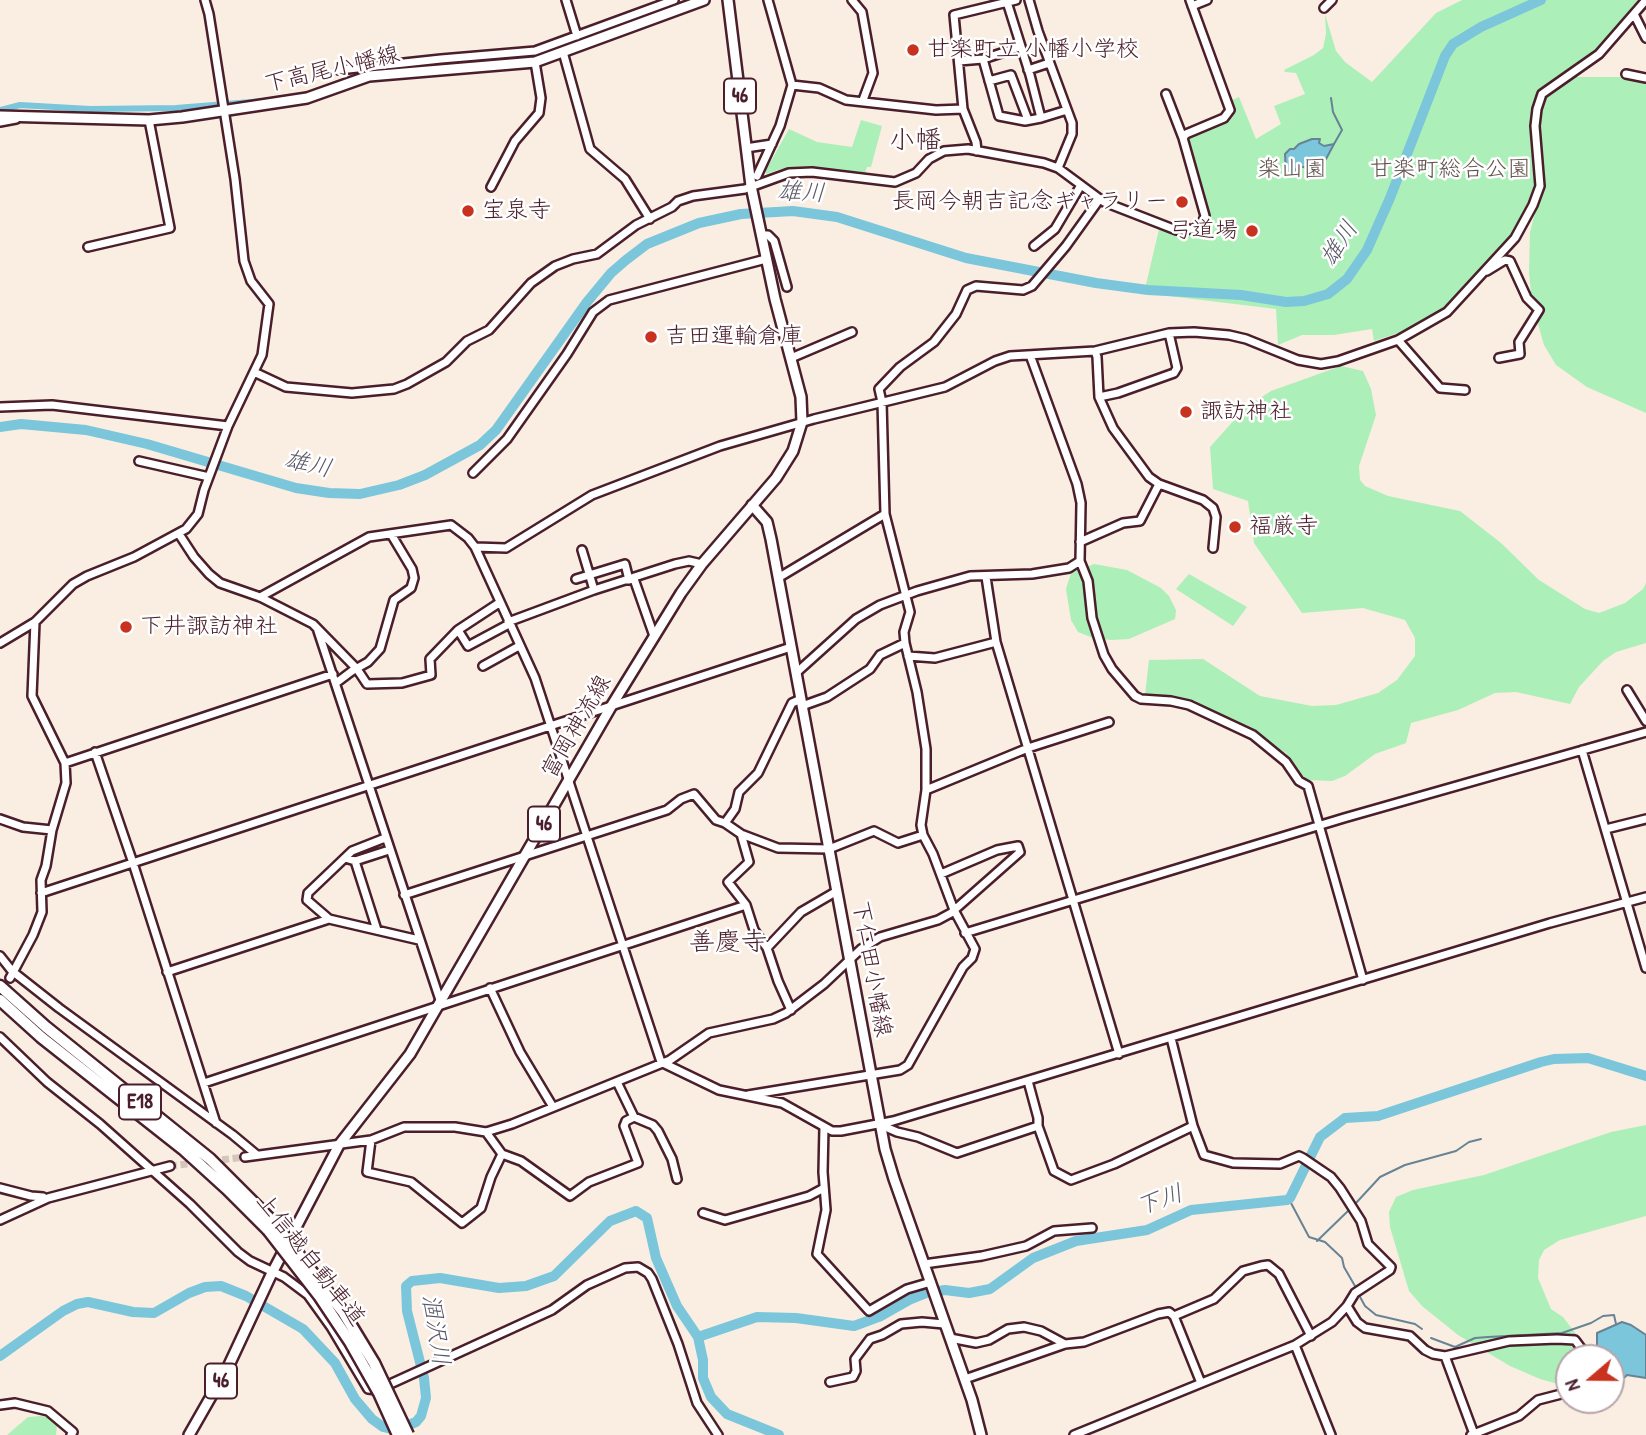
<!DOCTYPE html>
<html>
<head>
<meta charset="utf-8">
<style>
  body { margin:0 }
  #map { position:relative; width:1646px; height:1435px; overflow:hidden; background:#f9eee1; font-family:"Patrick Hand",sans-serif }
  canvas { display:block }
  .north { position:absolute; left:1555px; top:1344px; width:70px; height:70px; box-sizing:border-box; background:#fff; border:2px solid #b7a5aa; border-radius:50%; rotate:250deg; font-size:19px; font-weight:700; line-height:28px; text-align:center; color:#4a1f2b }
  .north::after { content:''; display:block; margin:auto; width:24px; height:32px; background:#c8321e; clip-path:polygon(50% 0,100% 100%,50% 72%,0 100%) }
</style>
</head>
<body>
<div id="map">
<canvas width="1646" height="1435"></canvas>
<div class="north">N</div>
</div>
<script>
const g = document.querySelector('canvas').getContext('2d');
g.lineJoin = 'round';
function fill(path, color) {
  g.fillStyle = color;
  g.fill(path, 'evenodd');
}
function toPath(rows) {
  const path = new Path2D();
  for (const r of rows) {
    path.moveTo(r[0], r[1]);
    for (let i = 2; i < r.length; i += 2) path.lineTo(r[i], r[i + 1]);
  }
  return path;
}
function strokePath(path, color, width, dash) {
  g.strokeStyle = color;
  g.lineWidth = width;
  g.lineCap = dash ? 'butt' : 'round';
  g.setLineDash(dash || []);
  g.stroke(path);
}
function write(font, color, halo, rows, align = 'center') {
  g.font = font + ' "Patrick Hand","Klee One",sans-serif';
  g.lineWidth = 5;
  g.setLineDash([]);
  g.textBaseline = 'middle';
  g.strokeStyle = halo;
  g.fillStyle = color;
  for (const [text, x, y, turn = 0] of rows) {
    g.save();
    g.translate(x, y);
    g.rotate((+turn || 0) * Math.PI / 180);
    g.textAlign = isNaN(turn) ? turn : align;
    if (halo) g.strokeText(text, 0, 0);
    g.fillText(text, 0, 0);
    g.restore();
  }
}
const green = toPath([
  [1462,0,1638,0,1589,60,1537,101,1539,186,1514,236,1445,310,1419,326,1374,341,1372,329,1334,335,1302,335,1278,345,1276,309,1144,293,1160,225,1187,236,1195,234,1211,225,1188,145,1188,138,1230,118,1234,111,1230,101,1239,97,1256,139,1281,124,1274,106,1305,94,1296,73,1285,72,1284,70,1314,55,1323,48,1326,34,1325,14,1336,51,1345,62,1372,82,1436,13],
  [1572,77,1626,77,1646,81,1646,413,1587,387,1556,365,1544,345,1532,303,1529,272,1530,232,1542,187,1538,126,1539,108,1549,92],
  [861,120,882,126,871,167,867,167,864,176,805,168,781,169,766,174,766,170,789,129,817,142,852,147],
  [1341,366,1363,371,1371,389,1376,415,1359,466,1360,480,1365,486,1388,496,1460,511,1501,543,1539,580,1585,609,1599,613,1625,603,1643,589,1646,583,1646,643,1616,652,1603,661,1579,687,1570,704,1516,692,1495,693,1458,710,1411,723,1406,743,1375,754,1345,776,1332,781,1309,780,1301,775,1286,753,1194,700,1145,695,1149,660,1203,659,1260,696,1312,706,1336,705,1378,693,1397,680,1415,656,1415,638,1405,620,1363,608,1302,613,1254,543,1248,501,1213,489,1210,447,1245,408,1271,391],
  [1094,564,1127,570,1161,588,1169,596,1176,610,1175,619,1129,639,1112,640,1093,638,1078,632,1071,620,1066,589,1071,573],
  [1189,574,1247,607,1233,626,1176,589],
  [1646,1125,1646,1216,1560,1240,1544,1250,1539,1260,1538,1278,1551,1309,1563,1317,1576,1334,1588,1358,1569,1358,1569,1387,1540,1379,1510,1366,1458,1335,1422,1306,1409,1291,1390,1227,1389,1212,1396,1197,1413,1190,1484,1175,1611,1132],
  [41,1416,50,1417,57,1425,56,1435,7,1435,28,1417]
]);
const water = toPath([
  [1312,139,1320,139,1319,143,1324,146,1334,144,1326,159,1319,164,1309,164,1310,173,1304,167,1299,167,1296,169,1294,175,1286,174,1285,154,1290,149,1294,149,1299,144,1312,139],
  [1622,1322,1631,1325,1646,1335,1646,1378,1627,1375,1621,1381,1611,1382,1611,1358,1597,1358,1597,1333,1622,1322]
]);
const stream = toPath([
  [1331,98,1333,112,1342,130,1334,144],
  [1287,1200,1291,1203,1309,1237,1325,1242,1342,1258,1344,1267,1355,1286],
  [1356,1203,1380,1177,1405,1165,1456,1151,1469,1142,1481,1139],
  [1317,1241,1349,1210],
  [1359,1295,1365,1306,1376,1315,1415,1324,1422,1329],
  [1431,1338,1455,1347,1475,1338,1488,1337,1562,1333,1591,1323,1603,1316,1614,1315,1616,1324]
]);
const canal = toPath([
  [335,84,368,72,469,63],
  [0,110,20,105,90,109,176,108,264,101]
]);
const river = toPath([
  [0,427,21,424,86,430,147,444,296,488,329,493,360,494,399,485,425,475,480,445,496,430,587,302,611,273,626,260,647,244,699,223,741,214,793,211,837,217,966,258,1096,283,1148,290,1241,295,1286,302,1304,301,1328,294,1347,279,1367,250,1390,198,1445,56,1453,44,1481,27,1541,0],
  [698,1337,757,1317,796,1318,854,1326,881,1316,911,1299,926,1293,945,1290,969,1293,990,1289,1033,1258,1076,1241,1147,1230,1191,1210,1287,1200,1290,1198,1320,1137,1345,1118,1378,1116,1541,1062,1554,1059,1588,1058,1646,1076],
  [0,1356,63,1311,77,1304,88,1302,133,1312,154,1313,189,1293,205,1287,221,1286,246,1296,303,1329,335,1363,355,1399,372,1419,383,1427,396,1430,416,1422,421,1416,426,1398,424,1378,407,1311,406,1286,412,1281,440,1278,499,1288,526,1286,554,1276,610,1221,636,1211,647,1218,656,1258,677,1306,698,1337,703,1360,703,1378,711,1397,727,1414,779,1435]
]);
const minorTunnel = toPath([
  [170,1166,245,1157]
]);
const minor = toPath([
  [566,0,577,36],
  [852,0,862,12,873,73,863,100],
  [1029,0,1038,31,1072,123,1072,134,1058,168],
  [1007,2,1030,75,1041,118,1067,110],
  [1192,6,1207,0],
  [1324,8,1332,0],
  [1634,14,1646,38],
  [563,52,590,149,625,179,650,219],
  [983,59,999,116,1025,121,1041,118],
  [959,61,983,59,1020,47],
  [339,70,441,59,535,51,674,0],
  [1028,70,1049,63],
  [1626,74,1646,78],
  [989,81,1011,75,1028,120],
  [792,85,819,88,846,100,936,110,963,109],
  [1166,94,1183,138],
  [0,122,16,119],
  [746,148,772,144],
  [977,151,976,142,963,109,954,15,1016,0],
  [757,176,780,126,792,85,768,0],
  [491,187,515,141,539,113,541,98,535,62],
  [761,235,768,235,774,241,787,287],
  [1034,246,1055,229,1081,185],
  [88,247,170,228,149,120],
  [1487,271,1505,260,1510,261,1527,298,1539,310,1519,342,1520,354,1499,358],
  [1398,340,1440,388,1465,390],
  [1095,351,1097,357,1099,397,1113,428,1149,477,1159,484,1203,500,1213,508,1216,517,1213,548],
  [1030,355,1077,484,1081,503,1080,561,1088,581,1092,618,1104,655,1112,669,1135,696,1141,699,1171,701,1189,705,1253,735,1286,762,1299,781,1308,786,1363,980],
  [791,358,852,332],
  [254,372,286,387,352,393,394,389,407,384,446,362,467,341,489,330,531,283,555,266,573,259,597,254,636,225,672,207,678,201,693,196,745,189,789,173,812,172,895,182,916,173,929,159,944,151,968,149,1044,163,1058,168,1104,202,1176,230,1194,229,1202,223,1205,216,1183,138,1186,134,1224,118,1230,110,1190,0],
  [1099,397,1118,393,1174,373,1177,368,1169,333],
  [0,407,52,405,228,426],
  [139,461,209,477],
  [473,473,507,439,567,354,593,312,609,300,766,259],
  [179,534,194,557,209,574,220,583,260,597,313,624,357,669,367,684,402,683,431,675,430,659,458,630,499,603],
  [1080,542,1123,523,1140,521,1159,484],
  [475,547,506,548,592,495,720,446,814,419,945,387,995,361,1010,356,1095,351,1169,333,1194,332,1229,335,1246,339,1298,360,1321,364,1338,361,1398,340,1447,312,1515,238,1533,205,1540,186,1535,126,1537,109,1542,94,1599,54,1646,0],
  [582,550,594,590],
  [986,577,996,642,1119,1054],
  [778,578,885,514],
  [576,579,625,564,629,580],
  [634,579,654,636],
  [260,597,369,537,451,525,468,538,475,547,535,678,661,1062,719,1090,782,1103,832,1131,841,1131,893,1121,1550,923,1646,897],
  [508,622,594,590,675,564,689,561,702,564],
  [458,630,468,646,509,624],
  [318,631,440,1000],
  [0,643,35,622,73,584,87,576,134,557,186,529,198,514,204,490,228,426,262,355,269,304,251,281,244,261,235,179,209,14,205,0],
  [908,656,935,658,996,642],
  [483,666,519,646],
  [796,673,856,619,880,605,917,591,970,576,1032,574,1069,568,1080,561],
  [336,683,352,671,368,662,380,649,394,600,411,588,414,578,412,569,391,534],
  [1627,690,1646,721],
  [802,706,827,697,870,669,880,655,905,643],
  [1582,750,1646,968],
  [95,752,133,863,216,1123],
  [65,763,333,674],
  [926,790,1028,748,1109,722],
  [0,819,23,827,52,830],
  [725,823,735,809,739,792,758,773,792,703,801,699],
  [1606,829,1646,819],
  [741,834,749,862,728,882,746,905,754,930,767,948,778,981,791,1010],
  [385,838,352,851,308,893,307,900,329,919,419,940],
  [345,858,355,861,377,930],
  [355,861,389,850],
  [41,893,791,647],
  [404,895,667,810,681,799,694,794,716,820,725,823,741,834,778,848,829,849,874,831,898,843,923,835],
  [965,933,1344,818,1646,732],
  [767,948,801,912,837,891],
  [0,956,12,971,59,1008,233,1135,257,1155],
  [167,972,329,919],
  [10,978,33,935,42,912,41,880,46,866,52,830,66,783,65,763,32,696,35,622],
  [490,988,520,1052,553,1107],
  [0,1037,47,1082,100,1124,190,1204,238,1252,250,1261,284,1277,308,1295,331,1327,368,1389,377,1390,552,1310,587,1285,625,1268,638,1267,648,1273,652,1279,678,1344,697,1403,718,1435],
  [1028,1081,1038,1118,1038,1126,1054,1171,1071,1180,1114,1164,1193,1126],
  [617,1082,634,1117,653,1125,658,1131,672,1159,677,1179],
  [204,1083,746,905],
  [748,1095,900,1070,908,1065,963,967,972,958,975,949,954,910,933,854,923,835,921,825,926,790,926,749,917,692,905,643,904,632,910,612,885,514,882,402,879,389,900,367,934,342,956,314,967,290,976,286,1023,290,1032,286,1066,246,1099,200],
  [881,1125,897,1132,918,1137,957,1153,1038,1126],
  [824,1127,823,1172,826,1210,817,1254,869,1311,907,1289,931,1282],
  [371,1140,367,1172,411,1182,462,1223,481,1208,491,1177,502,1154,486,1132],
  [502,1154,521,1161,570,1196,589,1182,638,1163,624,1126,626,1121,634,1117],
  [245,1157,371,1140,404,1127,455,1127,486,1132,512,1124,670,1060,709,1033,773,1019,786,1013,824,984,861,949,880,937,938,920,951,913,1020,852,1018,846,997,850,941,874],
  [0,1188,31,1196,43,1197],
  [703,1213,725,1220,809,1196,824,1188],
  [0,1220,48,1198,170,1166],
  [924,1264,982,1256,1026,1246,1054,1231,1092,1228],
  [1347,1306,1357,1322,1365,1328,1410,1336,1425,1350,1433,1354,1445,1356,1509,1341,1557,1339,1575,1340,1581,1348,1584,1358],
  [1174,1316,1201,1383],
  [950,1338,976,1343,989,1340,1008,1329,1024,1327,1041,1331,1065,1344],
  [1295,1345,1331,1435],
  [1445,1356,1474,1434],
  [965,1379,1065,1344,1084,1342,1158,1314,1169,1312,1174,1316,1214,1299,1243,1271,1261,1266,1268,1265,1279,1274,1311,1336],
  [830,1382,853,1377,856,1371,855,1359,870,1339,882,1335,901,1324,922,1322,944,1324],
  [0,1405,15,1403,48,1411,73,1432,71,1435],
  [1074,1435,1295,1345,1332,1322,1347,1306,1355,1293,1390,1270,1391,1267,1368,1244,1361,1221,1340,1188,1331,1177,1303,1158,1299,1156,1280,1164,1233,1163,1204,1155,1193,1126,1171,1038],
  [1471,1435,1519,1416,1538,1400,1569,1392]
]);
const major = toPath([
  [0,116,149,120,182,117,307,98,369,76,535,62,704,0],
  [752,505,767,522,771,539,885,1149,894,1179,972,1400,981,1435],
  [189,1435,229,1365,271,1275,339,1145,410,1054,612,705,681,593,702,564,776,478,793,451,802,422,801,397,775,299,751,186,728,0]
]);
const highway = toPath([
  [0,986,46,1027,210,1159,275,1224],
  [0,1000,41,1037,183,1149,227,1189,268,1230]
]);
const highwayBridge = toPath([
  [275,1224,343,1312,374,1363,408,1435],
  [268,1230,320,1297,350,1342,379,1393,398,1435]
]);
const markers = [
  [913,50,7,"#c8321e"],
  [1182,202,7,"#c8321e"],
  [468,211,7,"#c8321e"],
  [1252,231,7,"#c8321e"],
  [651,337,7,"#c8321e"],
  [1186,412,7,"#c8321e"],
  [1235,527,7,"#c8321e"],
  [126,627,7,"#c8321e"]
];
const shields = [
  [740,96,32],
  [544,824,32],
  [140,1102,42],
  [221,1381,32]
];
const shieldNames = [
  ["46",740,96],
  ["46",544,824],
  ["E18",140,1102],
  ["46",221,1381]
];
const poiNames = [
  ["甘楽町立 小幡小学校",927,50],
  ["長岡今朝吉記念ギャラリー",1168,202,"right"],
  ["宝泉寺",482,211],
  ["弓道場",1238,231,"right"],
  ["吉田運輸倉庫",665,337],
  ["諏訪神社",1200,412],
  ["福厳寺",1249,527],
  ["下井諏訪神社",140,627]
];
const streetNames = [
  ["下高尾小幡線",332,70,-13],
  ["富岡神流線",577,727,-60],
  ["下仁田小幡線",871,969,80],
  ["上信越自動車道",310,1260,52]
];
const parkNames = [
  ["楽山園",1292,170],
  ["甘楽町総合公園",1450,170]
];
const waterNames = [
  ["雄川",801,193,3],
  ["雄川",1340,244,-57],
  ["雄川",308,465,13],
  ["下川",1160,1201,-19],
  ["涸沢川",435,1330,81]
];
const quarterNames = [
  ["小幡",915,141],
  ["善慶寺",728,943]
];
fill(green, '#adefb8');
fill(water, '#7bc6db');
strokePath(water, '#678395', 2);
strokePath(stream, '#678395', 2);
strokePath(canal, '#7bc6db', 6);
strokePath(river, '#7bc6db', 10);
strokePath(minorTunnel, '#d6c5bd', 7, [7, 3.5]);
strokePath(minor, '#4a1f2b', 12);
strokePath(major, '#4a1f2b', 14);
strokePath(highway, '#4a1f2b', 15);
strokePath(minor, '#fff', 7);
strokePath(major, '#fff', 9);
strokePath(highway, '#fff', 10);
strokePath(highwayBridge, '#4a1f2b', 15, []);
strokePath(highwayBridge, '#fff', 10);
for (const [x, y, r, color] of markers) {
  const dot = new Path2D();
  dot.arc(x, y, r, 0, 2 * Math.PI);
  g.fillStyle = color;
  g.fill(dot);
  strokePath(dot, '#fff', 2.5);
}
for (const [x, y, w] of shields) {
  const box = new Path2D();
  box.roundRect(x - w / 2, y - 17.5, w, 35, 5);
  g.fillStyle = '#fff';
  g.fill(box);
  strokePath(box, '#4a1f2b', 2);
}
write('bold 21px', '#4a1f2b', null, shieldNames);
write('23px', '#4a1f2b', '#fff', poiNames, 'left');
write('23px', '#4a1f2b', '#fff', streetNames);
write('23px', '#63534e', '#fff', parkNames);
write('italic 24px', '#5b5969', '#fff', waterNames);
write('26px', '#4a1f2b', '#fff', quarterNames);
</script>
</body>
</html>
